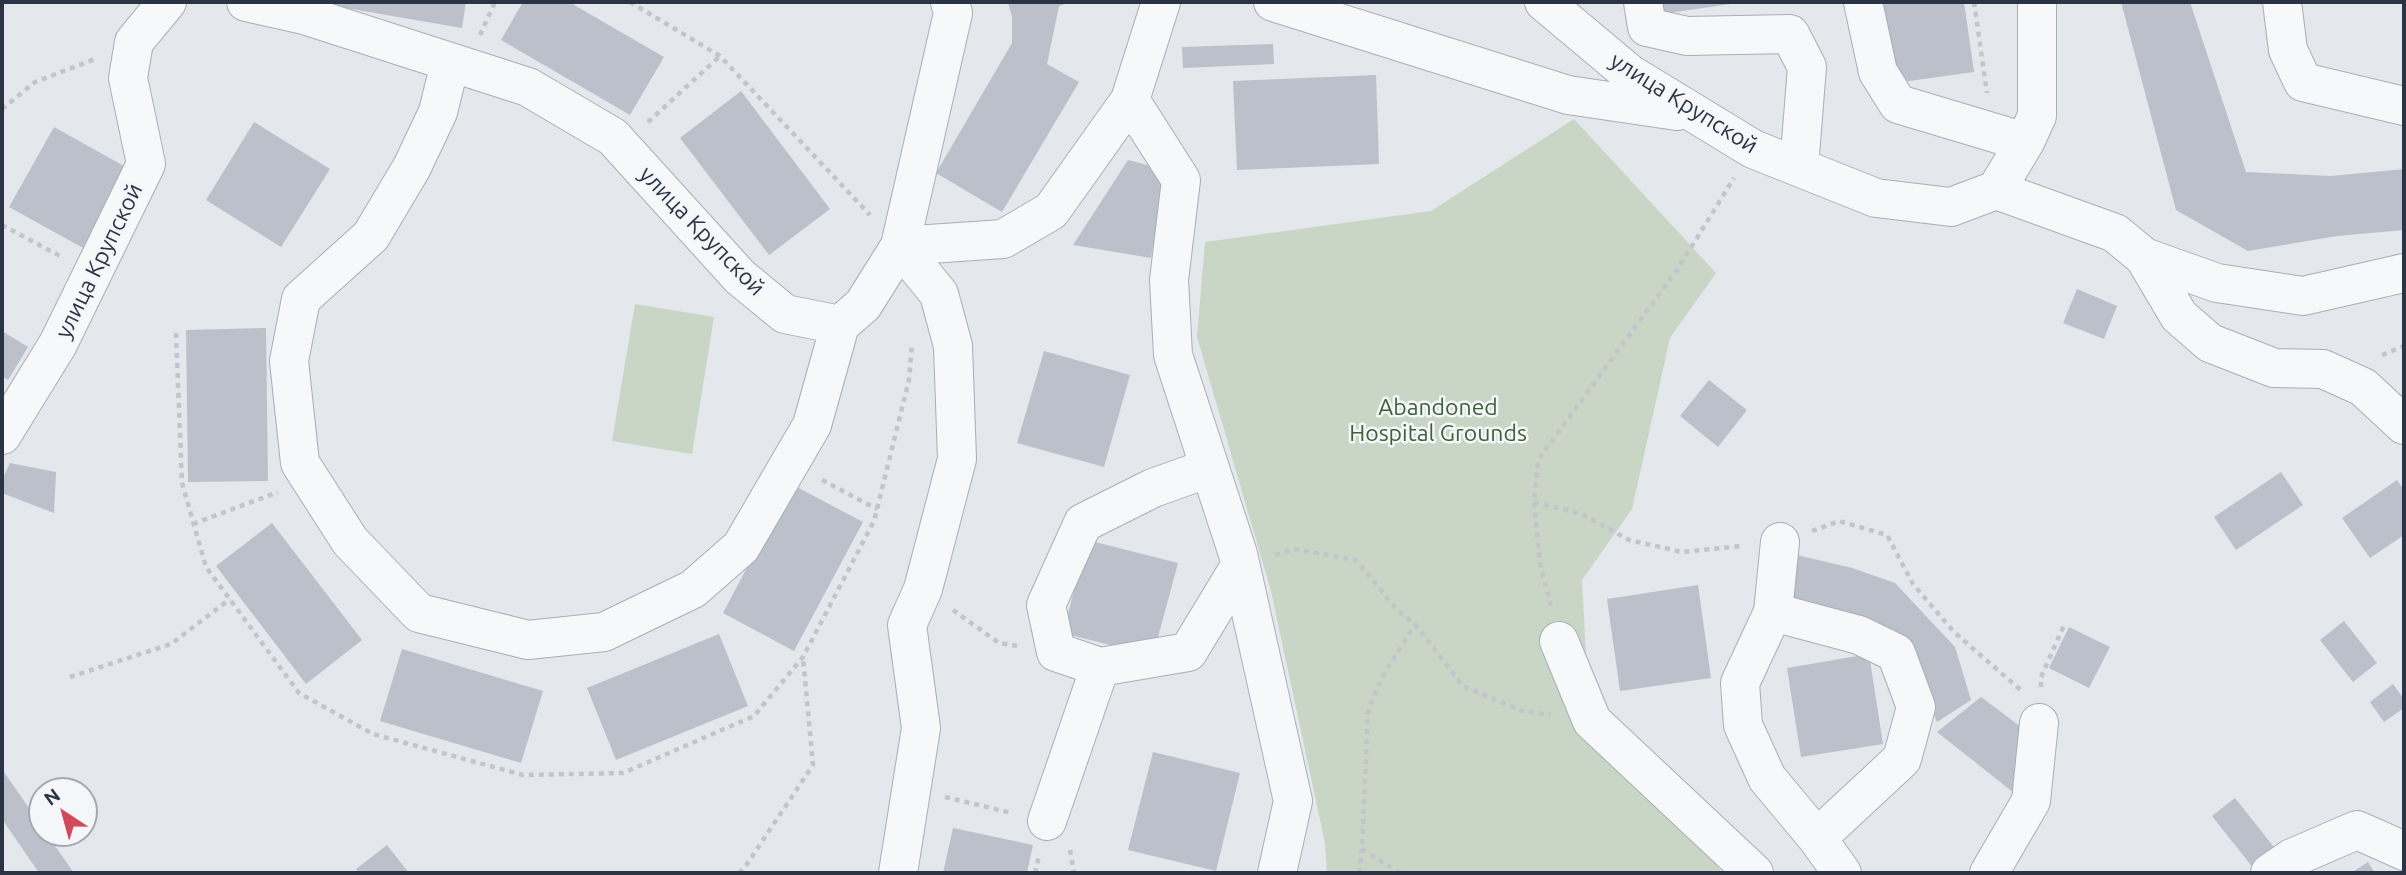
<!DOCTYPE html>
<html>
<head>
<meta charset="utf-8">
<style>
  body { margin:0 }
  #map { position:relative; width:2406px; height:875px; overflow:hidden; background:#e4e7ec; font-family:Ubuntu,sans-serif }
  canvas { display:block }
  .frame { position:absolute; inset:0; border:4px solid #2b3445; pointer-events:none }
  .north { position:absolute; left:28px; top:777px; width:70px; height:70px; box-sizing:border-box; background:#f4f6f9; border:2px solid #a4a8b1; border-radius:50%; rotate:324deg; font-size:19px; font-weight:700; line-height:28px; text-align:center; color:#2b3445 }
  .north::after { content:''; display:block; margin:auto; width:24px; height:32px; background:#d1495b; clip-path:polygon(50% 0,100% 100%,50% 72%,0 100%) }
</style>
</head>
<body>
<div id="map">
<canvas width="2406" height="875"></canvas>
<div class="frame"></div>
<div class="north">N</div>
</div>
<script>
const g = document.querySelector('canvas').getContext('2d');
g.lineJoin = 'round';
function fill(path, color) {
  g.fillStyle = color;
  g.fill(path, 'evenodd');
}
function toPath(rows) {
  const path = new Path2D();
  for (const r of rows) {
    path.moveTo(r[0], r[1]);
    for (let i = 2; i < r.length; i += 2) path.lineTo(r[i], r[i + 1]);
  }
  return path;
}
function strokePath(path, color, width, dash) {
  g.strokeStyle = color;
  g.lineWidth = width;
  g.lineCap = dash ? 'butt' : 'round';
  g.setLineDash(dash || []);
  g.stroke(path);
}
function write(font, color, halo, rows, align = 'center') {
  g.font = font + ' Ubuntu,sans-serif';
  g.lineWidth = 5;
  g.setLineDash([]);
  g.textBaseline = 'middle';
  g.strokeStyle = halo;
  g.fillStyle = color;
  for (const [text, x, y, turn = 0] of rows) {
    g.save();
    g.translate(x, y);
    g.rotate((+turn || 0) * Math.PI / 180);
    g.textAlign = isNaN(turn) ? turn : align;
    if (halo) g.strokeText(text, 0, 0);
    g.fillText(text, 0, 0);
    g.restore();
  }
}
const green = toPath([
  [1574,119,1716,273,1670,338,1632,509,1582,580,1588,692,1670,792,1722,873,1327,873,1325,843,1271,591,1197,337,1205,242,1431,211],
  [635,304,714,317,692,454,612,441]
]);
const building = toPath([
  [311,2,466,2,462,28],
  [523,2,569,2,664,57,630,115,501,40],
  [1008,2,1071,2,1059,6,1047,64,1079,82,1002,212,936,173,1012,43,1012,17],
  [1661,2,1736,2,1737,3,1662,14],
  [1883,2,1964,2,1974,72,1895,83],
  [2121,2,2190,2,2246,172,2331,176,2404,169,2404,230,2337,236,2248,251,2176,210],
  [1273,44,1274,64,1183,68,1182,47],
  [1376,75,1379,164,1237,170,1233,81],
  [741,91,830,209,769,255,680,138],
  [254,122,330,169,281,247,206,200],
  [54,127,131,170,85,249,9,207],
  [1128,160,1166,170,1151,258,1073,245],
  [2077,289,2117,306,2104,339,2063,323],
  [266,328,268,481,188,482,186,330],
  [2,331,28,347,8,380,2,376],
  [1044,351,1130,375,1104,467,1017,443],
  [1709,380,1747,410,1718,447,1680,416],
  [10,463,56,472,54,513,2,493,2,480],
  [2281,472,2303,505,2236,550,2214,517],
  [2397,480,2404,490,2404,535,2370,558,2342,518],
  [791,484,863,522,794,651,723,613],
  [272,523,362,640,306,684,216,566],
  [1087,540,1178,563,1153,656,1063,633],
  [1797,555,1852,568,1895,583,1955,647,1971,700,1937,722,1912,662,1783,594],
  [1698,585,1711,678,1620,691,1607,599],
  [2344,621,2377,663,2353,682,2320,640],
  [2069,627,2110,647,2089,688,2049,668],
  [719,634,748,706,616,760,587,688],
  [402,649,543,691,521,763,380,721],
  [1869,654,1883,744,1801,757,1787,668],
  [2393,684,2404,699,2404,708,2384,722,2370,702],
  [1981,697,2033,736,2023,800,1937,732],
  [1153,752,1240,773,1216,871,1128,850],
  [2,769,42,827,42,833,46,833,74,873,39,873,2,819],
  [2235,798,2277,851,2254,869,2212,816],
  [953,828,1033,845,1027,873,943,873],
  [387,845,409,873,359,873,356,869],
  [2368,862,2375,873,2351,873]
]);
const path = toPath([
  [630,2,720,56,870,215],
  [1974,2,1987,93],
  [480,35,495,2],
  [2,109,35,82,95,59],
  [648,122,720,56],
  [2,225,60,256],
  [176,333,182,483,206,567,299,693,373,734,523,775,623,773,754,716,803,657,874,521,909,380,912,344],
  [2382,355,2404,346],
  [822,480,877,509],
  [1534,502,1582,514,1629,540,1682,552,1742,546],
  [193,524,278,492],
  [1812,531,1839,521,1887,535,1913,584,1954,632,2023,692],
  [1275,555,1294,549,1356,560,1398,611,1415,624,1463,686,1522,711,1550,715],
  [1551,606,1540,563,1534,502,1538,460,1679,267,1734,178],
  [953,610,999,643,1018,646],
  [70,677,171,644,230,599],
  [2041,687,2041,677,2065,623],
  [945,797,1012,813],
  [1070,850,1074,873],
  [739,873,747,864,813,765,803,658],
  [1035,873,1039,856],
  [1359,873,1362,850],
  [1400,873,1362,849,1368,712,1381,679,1415,624]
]);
const minor = toPath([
  [246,2,304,15,528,87,613,137,740,277,785,314,840,325,863,305,900,246,953,13,950,2],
  [1273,2,1568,95,1677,111],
  [1544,2,1630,74,1753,149,1876,198,1951,207,1996,190,2025,142,2037,116,2037,2],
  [1643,2,1647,27,1687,36,1790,34,1807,67,1799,167],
  [1863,2,1878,72,1898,104,2025,142],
  [2282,2,2288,50,2303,82,2404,106],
  [450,63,438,112,412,167,371,236,301,299,289,361,300,463,350,541,419,613,528,640,604,632,693,589,741,547,812,425,840,325],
  [1130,100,1181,180,1169,280,1173,355,1238,554,1293,801,1277,873],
  [1996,190,2115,233,2144,257,2179,316,2210,343,2274,368,2323,369,2363,387,2404,425],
  [900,246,1003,239,1051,211,1130,100,1161,2],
  [2144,257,2217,283,2303,296,2404,273],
  [2,435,58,344,146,164,128,78,134,42,167,2],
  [1780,542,1773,612,1859,635,1896,653,1916,707,1902,759,1817,838],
  [1773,612,1740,683,1743,725,1767,778,1817,838,1842,873],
  [1559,641,1592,721,1754,873],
  [1100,667,1056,652,1046,605,1083,523,1153,488,1209,468],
  [1047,821,1100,667,1188,652,1240,566],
  [898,873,921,728,907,625,923,589,957,459,953,346,939,294,900,246],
  [1989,873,2031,801,2039,723],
  [2270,873,2292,858,2357,830,2404,851]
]);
const streetNames = [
  ["улица Крупской",1684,103,32],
  ["улица Крупской",702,231,46],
  ["улица Крупской",99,261,-64]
];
const parkNames = [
  ["Abandoned",1438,407],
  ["Hospital Grounds",1438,433]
];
fill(green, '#c9d6c5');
fill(building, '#bbc0ca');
strokePath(minor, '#a9aeb7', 40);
strokePath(path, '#c2c5cb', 4.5, [5, 5]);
strokePath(minor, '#f7f8fa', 38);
write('23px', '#2b3445', '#f4f6f9', streetNames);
write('23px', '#3f6138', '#f4f6f9', parkNames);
</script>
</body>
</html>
